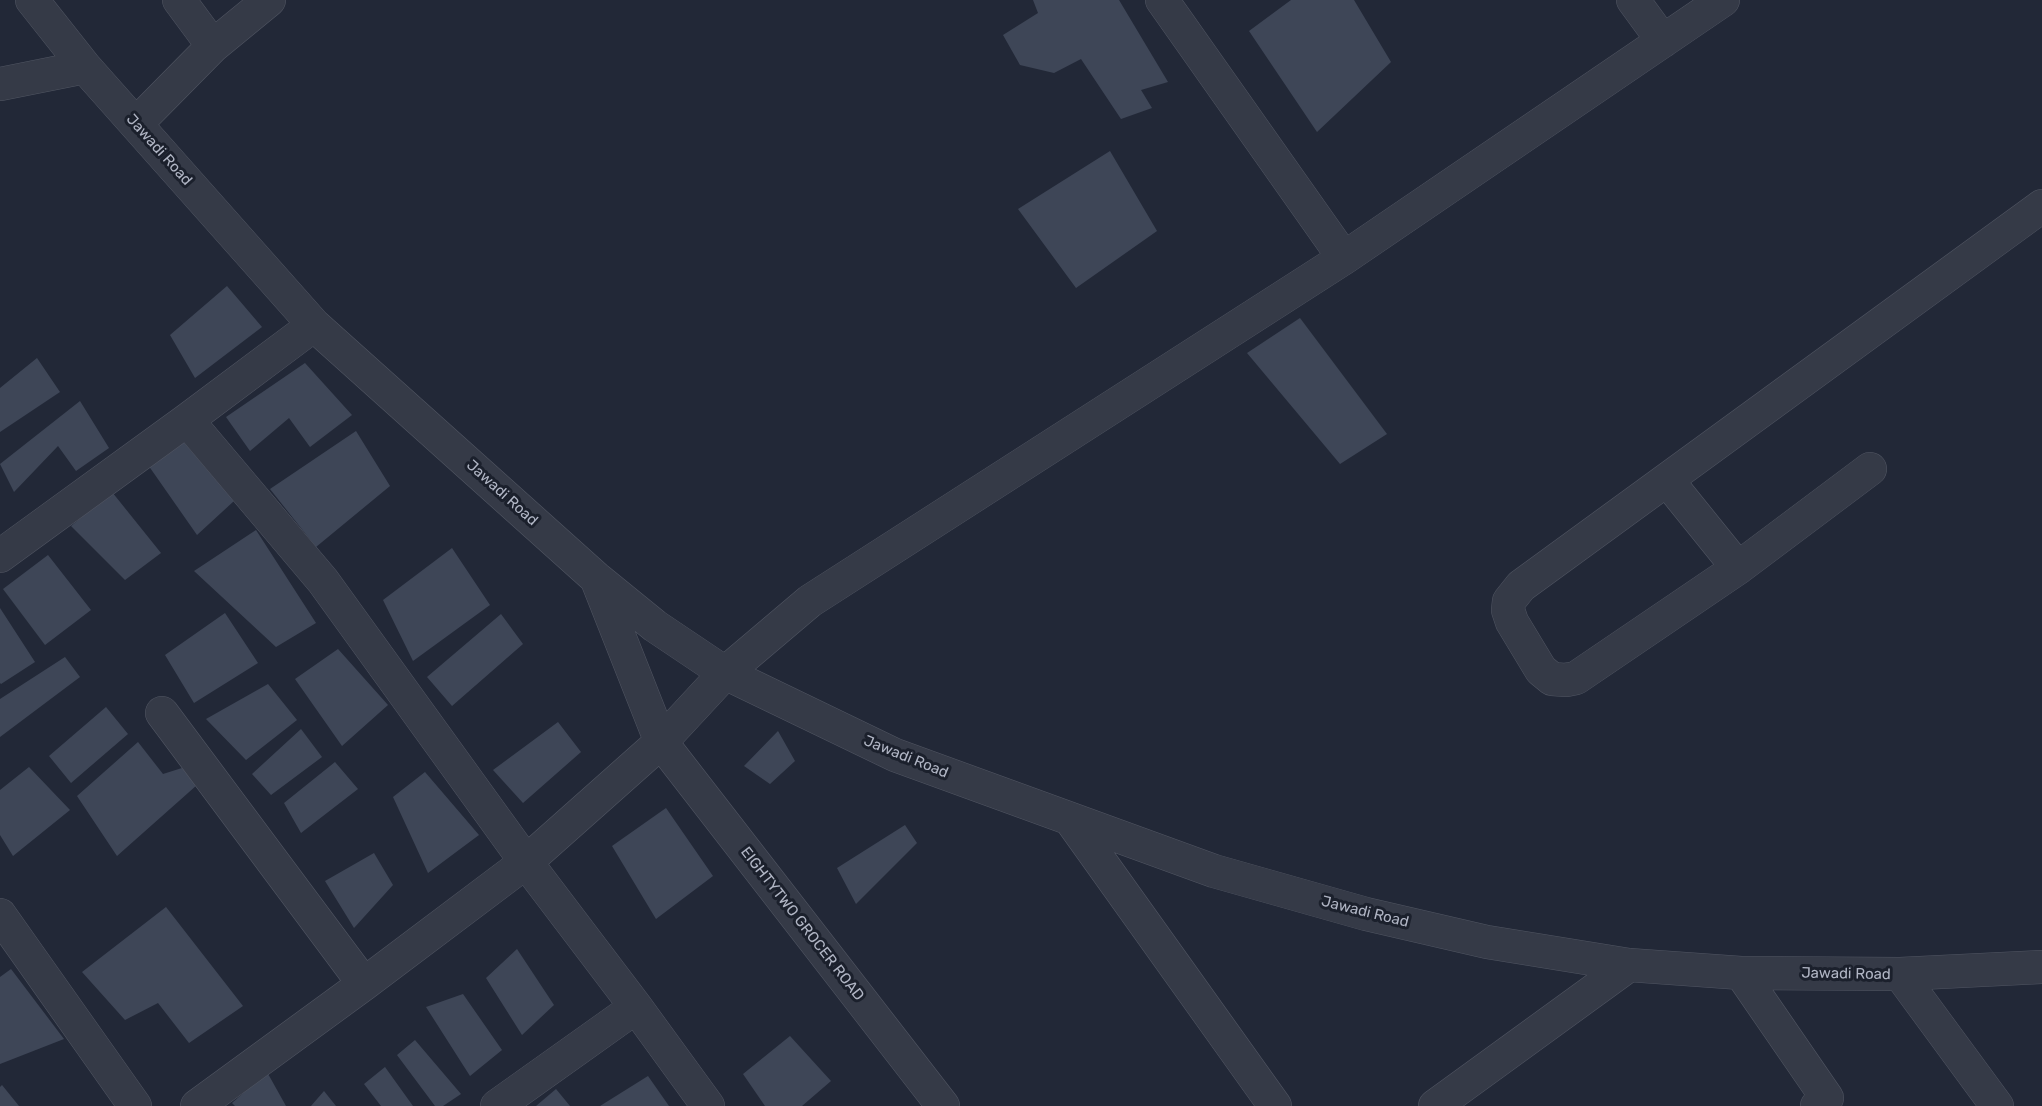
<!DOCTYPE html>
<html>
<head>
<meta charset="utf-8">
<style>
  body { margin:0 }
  canvas { display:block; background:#222837 }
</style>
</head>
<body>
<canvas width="2042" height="1106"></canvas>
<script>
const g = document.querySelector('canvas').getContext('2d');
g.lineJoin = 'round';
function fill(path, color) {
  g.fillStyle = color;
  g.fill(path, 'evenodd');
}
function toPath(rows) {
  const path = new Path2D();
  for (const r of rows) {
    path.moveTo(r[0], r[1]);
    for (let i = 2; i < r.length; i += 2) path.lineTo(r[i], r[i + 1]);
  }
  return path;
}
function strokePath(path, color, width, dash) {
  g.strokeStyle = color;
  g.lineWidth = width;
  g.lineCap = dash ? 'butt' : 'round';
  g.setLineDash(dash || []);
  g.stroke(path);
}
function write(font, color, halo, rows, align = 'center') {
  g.font = font + ' Rubik,sans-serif';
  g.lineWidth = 6;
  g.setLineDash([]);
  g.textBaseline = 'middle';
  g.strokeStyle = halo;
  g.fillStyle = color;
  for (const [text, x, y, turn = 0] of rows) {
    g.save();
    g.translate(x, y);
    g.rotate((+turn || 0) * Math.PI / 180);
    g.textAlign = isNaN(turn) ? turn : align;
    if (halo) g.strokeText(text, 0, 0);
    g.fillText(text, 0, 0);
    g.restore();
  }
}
const building = toPath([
  [1033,0,1119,0,1168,82,1141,90,1152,108,1121,119,1081,59,1054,73,1020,65,1003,35,1038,13],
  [1291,0,1354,0,1391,62,1317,132,1249,31],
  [1110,151,1157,231,1076,288,1018,209],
  [227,286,262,327,195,378,170,335],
  [1300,318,1387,434,1340,464,1247,353],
  [37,358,60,392,0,432,0,388],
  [305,363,352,415,310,447,289,418,250,451,226,417],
  [80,401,109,448,76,471,58,446,14,492,0,464],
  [356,431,390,486,316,547,270,489],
  [182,440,234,501,197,535,146,462],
  [112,492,161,553,125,580,71,526],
  [256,530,316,623,276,647,194,571],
  [452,548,490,605,413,661,383,600],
  [48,555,91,610,45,645,3,589],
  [0,608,35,662,1,684,0,683],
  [225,613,258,663,194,703,165,655],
  [501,614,523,644,452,706,427,677],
  [338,649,388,705,342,746,295,679],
  [65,657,80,677,0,737,0,699],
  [268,684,297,720,246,760,206,719],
  [106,707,128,734,71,783,49,756],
  [558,722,581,752,523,803,493,770],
  [301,729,322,757,271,795,252,774],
  [778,731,795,761,770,784,744,766],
  [138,742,163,774,182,768,197,785,117,856,77,796],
  [335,762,358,789,301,833,284,803],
  [29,767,70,810,13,856,0,835,0,790],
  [425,772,479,835,428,873,393,797],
  [666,808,713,876,656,919,612,846],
  [905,825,917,843,856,904,837,868],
  [374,853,393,885,354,928,325,881],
  [166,907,243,1006,189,1043,158,1003,125,1020,82,972],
  [517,949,554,1005,522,1035,486,978],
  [11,969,64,1039,0,1064,0,977],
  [463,994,502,1050,470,1076,426,1007],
  [790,1036,831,1081,802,1106,765,1106,743,1074],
  [415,1040,461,1094,443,1106,435,1106,397,1055],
  [385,1067,413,1106,381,1106,364,1084],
  [267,1072,286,1106,235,1106,232,1103],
  [648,1076,669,1106,600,1106],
  [2,1085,19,1106,0,1106,0,1087],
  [556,1089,570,1106,536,1106],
  [324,1091,336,1106,311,1106]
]);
const minor = toPath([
  [32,0,85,67,314,325,596,578,655,626,725,673,895,755,1214,871,1366,914,1487,942,1629,965,1741,973,1900,974,2042,967],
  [1633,0,1663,41],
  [213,46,269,0],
  [0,84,85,67],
  [136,124,213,46,179,0],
  [1344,258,1723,0],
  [187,420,323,581,526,862,636,1007,708,1106],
  [1870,469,1738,568,1576,678,1566,680,1552,679,1541,670,1512,622,1508,610,1509,601,1521,586,2042,206],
  [1667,480,1738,568],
  [0,556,187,420,314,325],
  [597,580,661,742,943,1106],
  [162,713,364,984],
  [1070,819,1275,1106],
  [0,915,135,1106],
  [1741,973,1827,1098,1817,1106],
  [1900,974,1997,1106],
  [197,1106,364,984,526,862,661,742,725,673,810,601,1344,258,1162,0],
  [497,1106,636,1007],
  [1435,1106,1629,965]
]);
const streetNames = [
  ["Jawadi Road",159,150,48],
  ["Jawadi Road",502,493,42],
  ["Jawadi Road",906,757,22],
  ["Jawadi Road",1365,912,14],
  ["EIGHTYTWO GROCER ROAD",802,924,52],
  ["Jawadi Road",1846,974,1]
];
fill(building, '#3e4657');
strokePath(minor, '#505562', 34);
strokePath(minor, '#353a47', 33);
write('15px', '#b0b5c4', '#1b202c', streetNames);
</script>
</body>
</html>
